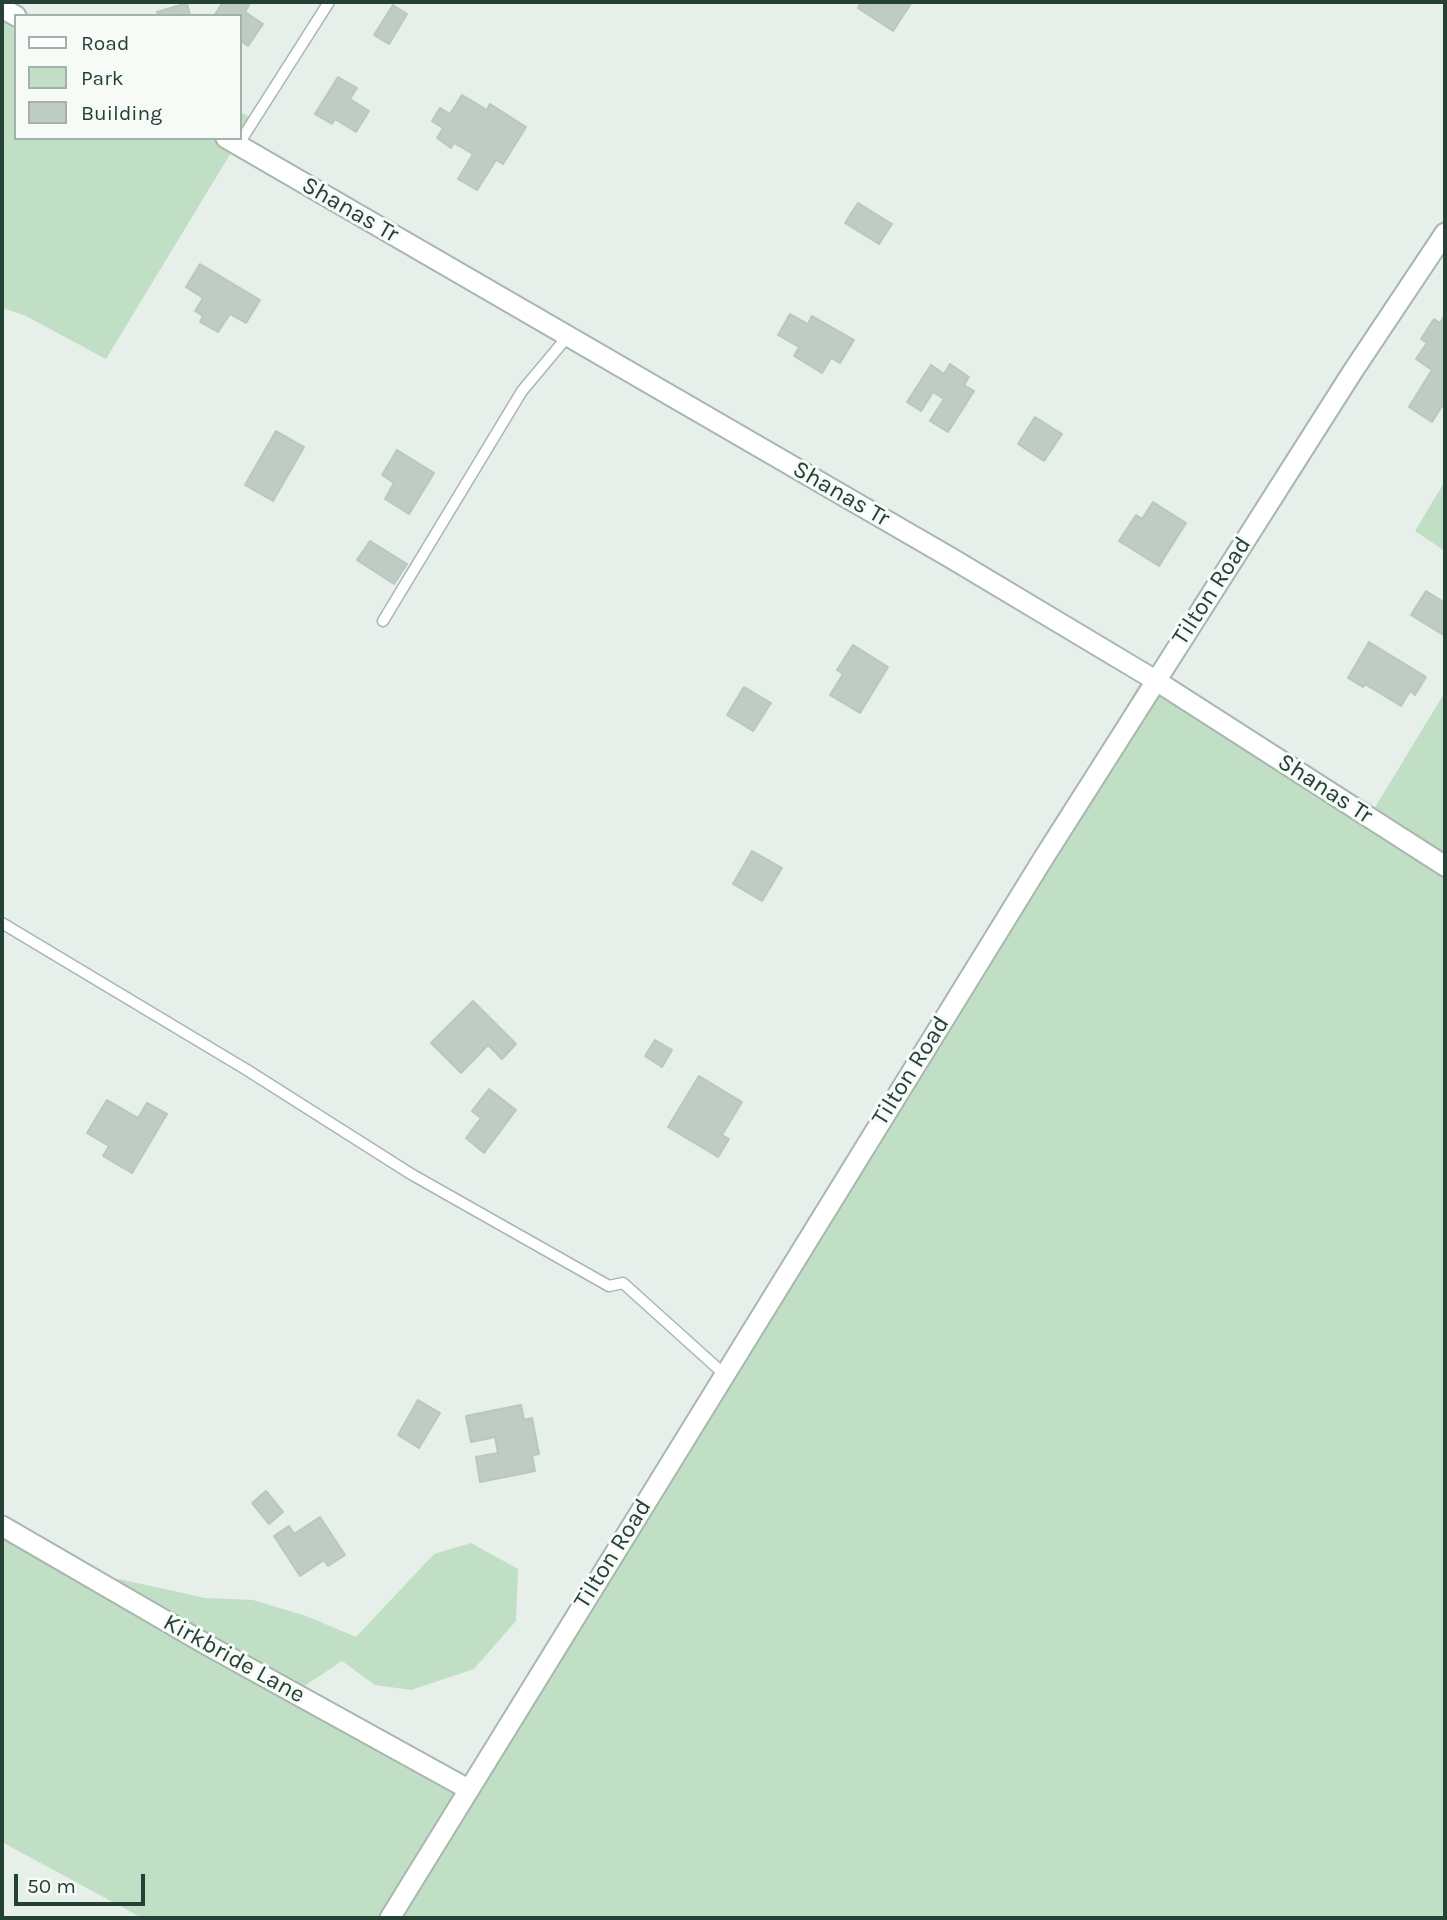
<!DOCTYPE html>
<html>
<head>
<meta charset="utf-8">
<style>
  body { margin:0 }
  #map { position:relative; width:1447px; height:1920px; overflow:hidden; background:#e6efea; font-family:Karla,sans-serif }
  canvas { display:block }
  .frame { position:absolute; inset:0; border:4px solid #254136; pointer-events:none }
  .legend { position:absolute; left:14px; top:14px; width:228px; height:126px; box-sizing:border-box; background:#f7fbf8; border:2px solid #a3b1aa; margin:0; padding:9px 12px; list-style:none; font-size:21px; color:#254136 }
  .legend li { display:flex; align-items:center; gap:14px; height:35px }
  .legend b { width:35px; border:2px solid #a3b1aa }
  .scale { position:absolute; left:14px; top:1874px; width:131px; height:32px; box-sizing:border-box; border:4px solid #254136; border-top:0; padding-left:9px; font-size:21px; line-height:24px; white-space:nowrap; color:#254136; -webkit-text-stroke:5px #f7fbf8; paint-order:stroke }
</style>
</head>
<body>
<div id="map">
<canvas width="1447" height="1920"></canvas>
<div class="frame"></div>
<ul class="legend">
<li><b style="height:9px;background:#fff"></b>Road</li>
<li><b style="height:19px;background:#c0dfc5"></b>Park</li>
<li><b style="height:19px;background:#beccc5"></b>Building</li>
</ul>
<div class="scale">50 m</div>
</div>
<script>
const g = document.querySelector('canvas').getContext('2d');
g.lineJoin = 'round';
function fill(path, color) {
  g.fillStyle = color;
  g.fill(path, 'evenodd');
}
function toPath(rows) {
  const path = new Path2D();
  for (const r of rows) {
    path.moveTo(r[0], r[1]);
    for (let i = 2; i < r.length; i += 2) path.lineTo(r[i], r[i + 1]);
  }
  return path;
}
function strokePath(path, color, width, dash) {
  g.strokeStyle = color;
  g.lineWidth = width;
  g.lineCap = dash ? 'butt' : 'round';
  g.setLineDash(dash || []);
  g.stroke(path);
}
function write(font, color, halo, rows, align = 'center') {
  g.font = font + ' Karla,sans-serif';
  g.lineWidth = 6;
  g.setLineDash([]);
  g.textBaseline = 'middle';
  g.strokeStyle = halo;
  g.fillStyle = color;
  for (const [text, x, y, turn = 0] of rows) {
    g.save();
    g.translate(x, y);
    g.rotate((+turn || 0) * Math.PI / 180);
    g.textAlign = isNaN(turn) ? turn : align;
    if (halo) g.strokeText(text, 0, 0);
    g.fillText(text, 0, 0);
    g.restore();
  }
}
const green = toPath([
  [2,2,35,16,16,16,16,138,240,138,240,112,252,118,106,359,24,315,2,308],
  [1445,481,1445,551,1415,531],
  [1144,676,1368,819,1445,692,1445,1918,142,1918,2,1842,2,1525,106,1586,119,1579,205,1598,253,1600,306,1616,356,1637,434,1554,471,1543,518,1569,516,1621,474,1669,411,1690,375,1685,342,1661,303,1687,464,1795,986,949]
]);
const building = toPath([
  [223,2,244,2,249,5,245,12,263,24,248,46,241,41,240,43,240,16,214,16,223,2],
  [861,2,912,2,893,31,858,8,861,2],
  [187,3,190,16,158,16,157,12,187,3],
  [393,5,407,14,389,44,374,35,393,5],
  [338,77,357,88,350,99,369,111,356,132,335,119,332,124,315,114,338,77],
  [462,95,487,110,490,104,526,127,503,164,496,160,477,190,458,179,473,154,454,143,451,148,437,138,443,128,432,121,440,108,450,114,462,95],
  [858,203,892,224,879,244,845,223,858,203],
  [200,264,260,300,246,323,230,314,218,332,200,322,203,316,195,311,203,298,186,287,200,264],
  [790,314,808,324,812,316,854,340,840,363,831,358,822,373,794,356,799,347,778,335,790,314],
  [1445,315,1445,401,1432,422,1409,407,1432,370,1416,359,1427,343,1421,339,1434,319,1440,323,1445,315],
  [950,364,969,377,964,385,974,391,948,432,930,421,944,399,933,392,921,411,907,402,931,365,944,374,950,364],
  [1035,417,1062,434,1044,461,1018,444,1035,417],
  [276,431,304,447,273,501,245,485,276,431],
  [397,450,434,473,409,514,385,499,394,483,382,475,397,450],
  [1153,502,1186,523,1159,566,1119,541,1136,515,1142,519,1153,502],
  [370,541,407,564,394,584,357,560,370,541],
  [1426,591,1445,603,1445,636,1411,615,1426,591],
  [1369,642,1426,677,1415,695,1410,691,1401,706,1365,684,1363,687,1348,678,1369,642],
  [853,645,888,667,860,713,830,695,843,674,837,670,853,645],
  [744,687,771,703,753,731,727,715,744,687],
  [752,851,782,868,762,901,733,884,752,851],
  [473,1001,516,1044,502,1059,488,1045,461,1073,431,1043,473,1001],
  [655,1040,672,1050,662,1067,645,1056,655,1040],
  [699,1076,742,1102,722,1135,729,1139,718,1157,668,1127,699,1076],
  [489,1089,516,1110,484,1153,466,1138,481,1118,472,1111,489,1089],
  [107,1100,138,1118,147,1103,167,1114,132,1173,103,1156,109,1146,87,1133,107,1100],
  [418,1400,440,1413,419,1448,398,1435,418,1400],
  [521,1405,524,1420,532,1418,539,1454,532,1455,535,1471,480,1482,476,1457,498,1453,495,1437,471,1442,466,1416,521,1405],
  [266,1491,283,1512,269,1524,252,1503,266,1491],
  [320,1517,345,1555,328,1566,324,1560,300,1576,274,1536,289,1526,294,1534,320,1517]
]);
const lane = toPath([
  [238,145,329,2],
  [383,621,522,391,568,336],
  [2,923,247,1070,411,1174,609,1286,623,1283,724,1374]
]);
const street = toPath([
  [2,8,16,16],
  [226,138,951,558,1155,680,1445,866],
  [2,1526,209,1646,468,1789],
  [390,1918,1043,859,1353,371,1445,233]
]);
const streetNames = [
  ["Shanas Tr",350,210,30],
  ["Shanas Tr",841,494,30],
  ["Tilton Road",1212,591,-57],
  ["Shanas Tr",1325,789,33],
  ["Tilton Road",911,1071,-58],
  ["Tilton Road",613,1554,-58],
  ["Kirkbride Lane",234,1659,29]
];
fill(green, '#c0dfc5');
fill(building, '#beccc5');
strokePath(building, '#b8c8c0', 2);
strokePath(lane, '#a8b7b0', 13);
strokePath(street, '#a8b7b0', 23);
strokePath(lane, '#fff', 10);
strokePath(street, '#fff', 19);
write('24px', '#254136', '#f7fbf8', streetNames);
</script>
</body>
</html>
